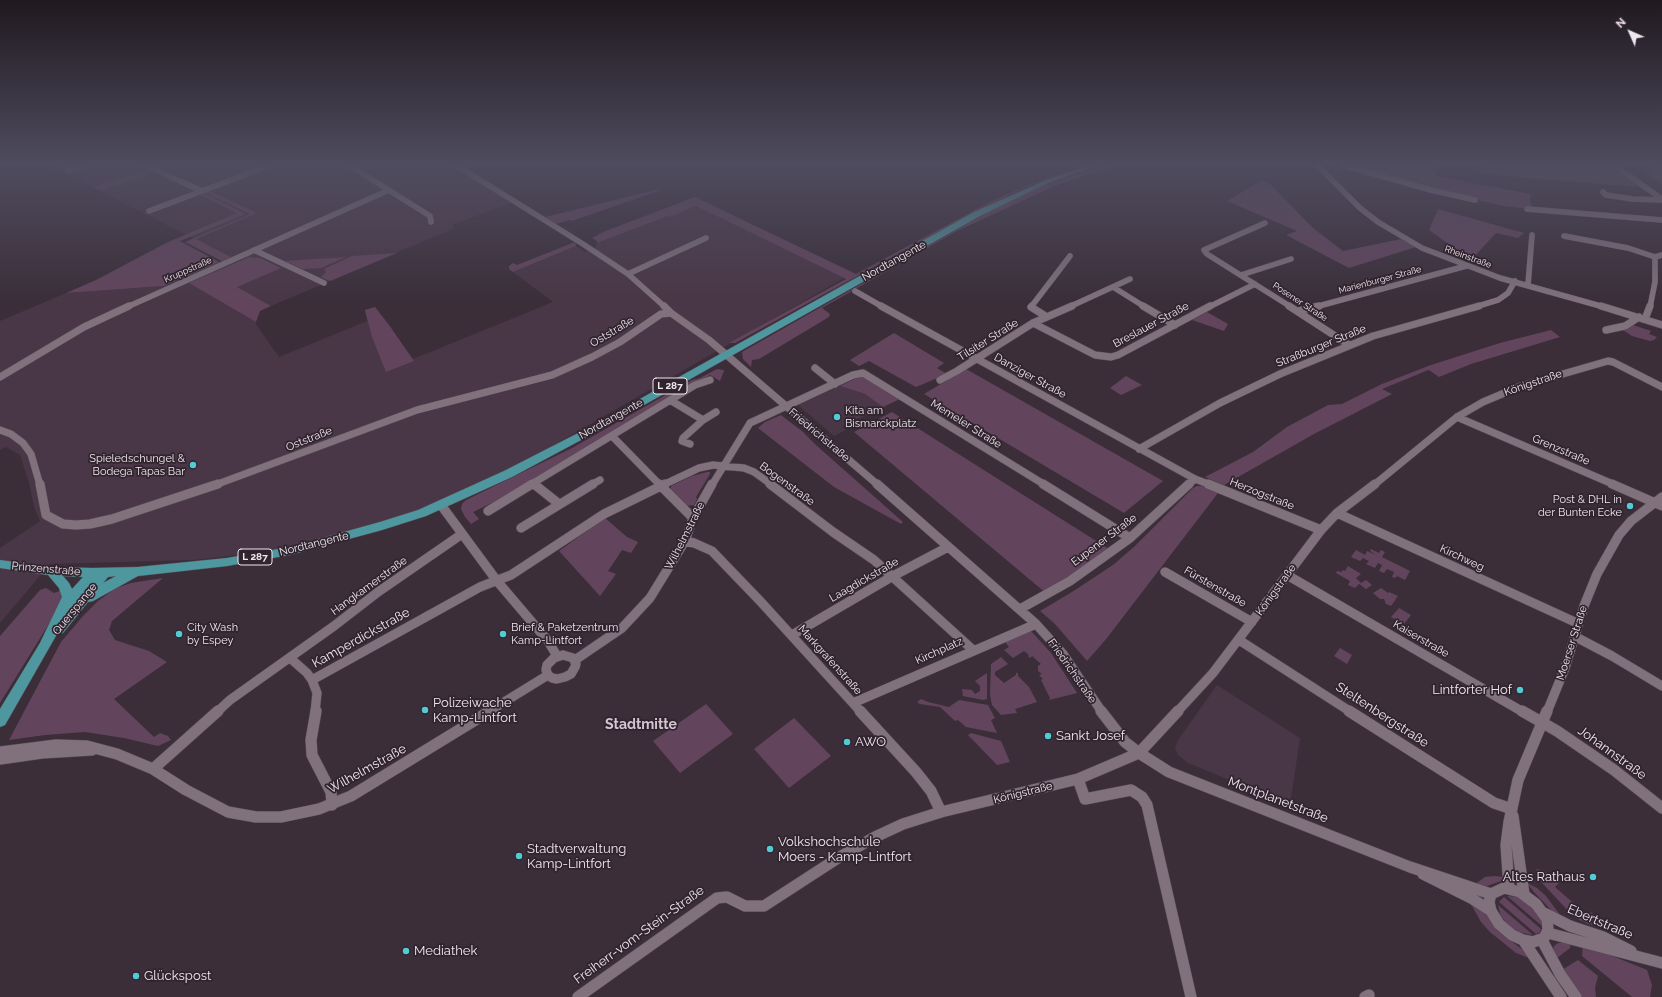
<!DOCTYPE html>
<html>
<head>
<meta charset="utf-8">
<style>
  body { margin:0 }
  #map { position:relative; width:1662px; height:997px; overflow:hidden; background:#3b2e39; font-family:Raleway,sans-serif }
  canvas { display:block }
  .north { position:absolute; left:1610px; top:12px; width:40px; height:40px; -webkit-text-stroke:3px #31242f; paint-order:stroke; rotate:315deg; font-size:11px; font-weight:700; line-height:16px; text-align:center; color:#efe7ee }
  .north::after { content:''; display:block; margin:auto; width:14px; height:18px; background:#efe7ee; clip-path:polygon(50% 0,100% 100%,50% 72%,0 100%) }
</style>
</head>
<body>
<div id="map">
<canvas width="1662" height="997"></canvas>
<div class="north">N</div>
</div>
<script>
const g = document.querySelector('canvas').getContext('2d');
g.lineJoin = 'round';
function fill(path, color) {
  g.fillStyle = color;
  g.fill(path, 'evenodd');
}
function toPath(rows) {
  const path = new Path2D();
  for (const r of rows) {
    path.moveTo(r[0], r[1]);
    for (let i = 2; i < r.length; i += 2) path.lineTo(r[i], r[i + 1]);
  }
  return path;
}
function strokePath(path, color, width, dash) {
  g.strokeStyle = color;
  g.lineWidth = width;
  g.lineCap = dash ? 'butt' : 'round';
  g.setLineDash(dash || []);
  g.stroke(path);
}
function write(font, color, halo, rows, align = 'center') {
  g.font = font + ' Raleway,sans-serif';
  g.lineWidth = 3.5;
  g.setLineDash([]);
  g.textBaseline = 'middle';
  g.strokeStyle = halo;
  g.fillStyle = color;
  for (const [text, x, y, turn = 0] of rows) {
    g.save();
    g.translate(x, y);
    g.rotate((+turn || 0) * Math.PI / 180);
    g.textAlign = isNaN(turn) ? turn : align;
    if (halo) g.strokeText(text, 0, 0);
    g.fillText(text, 0, 0);
    g.restore();
  }
}
const built = toPath([
  [49,165,454,165,514,202,452,225,455,228,271,306,237,288,256,257,244,259,190,283,256,322,256,324,279,357,367,321,365,310,375,307,413,359,553,302,513,272,576,246,585,252,595,248,597,243,668,216,670,217,696,206,844,278,507,472,437,503,356,532,274,551,193,560,50,564,0,623,0,548,40,521,34,507,29,483,20,455,6,447,0,450,0,321,66,293,164,286,230,257],
  [840,386,865,394,883,407,842,427,846,430,834,436,798,405],
  [1217,685,1300,738,1290,805,1188,763,1178,755,1175,748,1178,740]
]);
const green = toPath([
  [1082,165,1086,165,1031,185,974,212,735,343,729,343,846,279,696,206,670,217,668,216,597,243,597,241,592,238,603,232,695,197,856,274,988,203,1026,186],
  [1103,165,1117,165,1052,187,957,231,822,308,830,314,829,317,759,359,752,360,751,367,743,359,742,352,988,212,1042,186],
  [1361,165,1433,165,1437,176,1530,194,1531,209,1504,206,1436,191,1356,169],
  [1486,165,1611,165,1640,187,1517,177,1477,172],
  [1662,165,1662,184,1643,170,1660,165],
  [147,170,153,173,101,191,93,187],
  [1262,180,1270,184,1313,228,1343,251,1401,239,1416,247,1349,268,1286,235,1297,231,1227,201],
  [660,189,661,190,572,221,569,220,556,224,545,217],
  [208,190,257,213,196,239,231,257,222,261,185,242,250,214,204,192],
  [202,192,246,214,180,241,219,262,164,286,66,293,96,280,168,242,237,213,198,194],
  [1438,209,1524,233,1518,238,1496,233,1471,260,1429,230],
  [575,242,576,246,513,272,509,269,509,266,513,263,517,265],
  [397,253,330,281,321,277,326,272,324,269,352,256],
  [249,257,260,258,281,268,237,287,271,306,260,311,256,322,189,283],
  [346,257,321,268,303,269,285,261],
  [375,307,389,325,414,361,386,372,372,337,365,310],
  [1207,312,1228,324,1224,331,1192,320],
  [1633,325,1651,331,1649,334,1657,337,1654,340,1650,341,1632,336,1623,330],
  [1551,330,1560,337,1471,364,1439,377,1429,370,1426,371,1382,389,1392,394,1314,434,1224,485,1205,477,1253,452,1287,427,1328,405,1342,404,1382,384,1431,365,1500,343],
  [894,333,944,363,937,368,947,374,916,387,869,361,859,366,850,360],
  [717,369,723,370,724,371,720,381,710,375,507,498,496,501,473,512,479,519,471,524,465,517,461,509,462,504,466,500,572,448,692,380,700,378],
  [966,369,1163,481,1124,513,924,394],
  [861,376,900,399,883,407,865,394,840,386],
  [1126,376,1142,385,1121,395,1110,388],
  [892,412,1112,551,1047,594,854,432],
  [781,415,803,432,817,446,903,522,901,524,834,487,758,428,765,422],
  [707,472,710,472,710,474,696,497,697,499,694,505,686,506,671,490,671,486,692,476],
  [1197,486,1202,486,1218,493,1107,638,1087,661,1055,624,1040,611,1072,592,1113,565,1135,546,1193,488],
  [605,518,627,537,638,542,631,553,622,550,608,571,616,574,600,596,559,551],
  [1371,549,1379,553,1381,550,1385,552,1382,557,1410,571,1405,580,1397,576,1395,578,1392,577,1394,572,1387,569,1384,573,1379,571,1382,565,1378,563,1375,568,1366,564,1369,561,1363,558,1360,561,1351,557,1356,550,1365,555,1367,551,1376,555,1370,551],
  [1348,566,1361,574,1356,578,1361,583,1366,580,1372,585,1366,589,1359,584,1355,588,1348,585,1350,581,1336,573,1337,571,1342,572,1342,570,1345,571],
  [163,578,112,621,109,630,115,640,149,651,167,662,114,699,154,737,160,733,168,736,171,740,158,746,124,738,85,732,45,735,9,740,61,642,83,616,98,601,116,588,131,583],
  [46,588,54,593,62,590,63,597,55,614,0,703,0,636,40,590],
  [1381,588,1388,593,1389,592,1398,596,1391,606,1386,604,1384,599,1380,599,1373,593],
  [1399,608,1411,615,1404,624,1391,617],
  [1030,630,1051,653,1077,693,1049,700,1050,698,1041,680,1043,679,1039,675,1042,674,1038,671,1038,666,1041,664,1032,656,1030,658,1028,656,1029,655,1024,651,1013,658,1004,650,1009,647,1005,642],
  [1340,648,1352,655,1347,664,1334,656],
  [1001,657,1008,664,995,672,995,675,1004,683,1016,675,1016,673,1018,673,1018,676,1029,687,1037,702,1015,709,1017,713,1001,715,992,705,990,695,991,664],
  [987,673,987,699,983,700,963,696,962,689,972,690,975,694,980,691,980,686,975,681],
  [921,699,928,702,949,707,959,700,988,705,995,718,991,720,997,733,966,727,958,720,955,721,940,707,920,704,917,702],
  [706,704,733,734,680,773,653,741],
  [794,718,831,756,789,788,754,749],
  [971,733,1001,741,1010,762,997,765,968,735],
  [1538,869,1548,873,1559,883,1555,887,1587,915,1591,912,1599,919,1599,921,1594,925,1588,924,1574,917,1542,883,1536,872,1536,870],
  [1494,876,1504,877,1501,881,1487,886,1474,885,1485,877],
  [1527,883,1537,888,1546,896,1563,919,1553,912,1534,892],
  [1507,896,1517,897,1529,904,1541,920,1542,926],
  [1504,897,1541,929,1540,932,1536,934,1499,902],
  [1471,904,1484,912,1498,931,1527,953,1529,958,1516,953,1490,932,1481,922],
  [1498,905,1533,935,1518,932,1507,924,1501,916],
  [1567,942,1571,942,1570,948,1557,958,1553,949,1554,946,1558,943],
  [1583,944,1647,970,1652,985,1650,997,1632,997,1582,956],
  [1578,960,1598,976,1595,988,1596,997,1581,997,1562,970]
]);
const minorFar3 = toPath([
  [145,165,202,191,271,165],
  [349,165,430,216,431,222],
  [456,165,583,244,628,274,665,307],
  [1317,165,1360,208,1378,222,1422,248,1500,278,1604,307],
  [1343,165,1431,190,1475,200],
  [1614,165,1662,199],
  [68,171,87,165],
  [1603,192,1606,195,1633,199,1662,200],
  [1527,209,1662,220],
  [149,211,202,191],
  [1265,223,1204,250,1207,254,1291,307],
  [1564,236,1628,248,1655,257],
  [254,250,324,283],
  [628,274,706,238],
  [1241,275,1291,259],
  [1528,285,1532,235],
  [1113,287,1145,307],
  [855,291,883,307],
  [127,307,389,190],
  [1031,307,1070,256],
  [1069,307,1130,279],
  [1209,307,1255,284],
  [1315,307,1466,266],
  [1475,307,1498,300,1508,293,1515,281],
  [1650,307,1655,282,1655,257,1662,255]
]);
const minorFar2 = toPath([
  [664,306,671,313,709,340,878,485],
  [881,306,1195,479,1211,485],
  [1032,306,1031,307,1047,317],
  [1143,306,1175,325],
  [1289,306,1349,345],
  [1601,306,1662,325],
  [1298,311,1319,306],
  [1645,319,1650,306],
  [1033,323,1095,355,1111,357,1118,355,1210,306],
  [1606,330,1625,326,1639,317],
  [815,368,835,384],
  [0,377,84,327,129,306],
  [940,380,957,371,1033,323,1072,306],
  [670,400,703,420],
  [1457,417,1615,485],
  [0,430,11,434,23,443,31,454,40,485],
  [612,436,660,485],
  [690,444,682,441,683,438,703,420,716,412],
  [1139,449,1220,403,1280,374,1373,336,1479,306],
  [533,484,535,485],
  [215,485,417,410,552,375,592,357,620,342,661,314,671,313],
  [530,485,695,385,710,380],
  [591,485,600,480],
  [663,485,699,468,713,465,744,468,754,472,772,485],
  [712,485,750,423,853,375,863,373,1045,485],
  [1188,485,1195,479],
  [1374,485,1457,417,1483,402,1521,386,1608,361,1613,362,1662,387]
]);
const minorFar1 = toPath([
  [40,484,46,515,63,524,76,525,90,524,112,519,218,484],
  [534,484,559,504],
  [659,484,693,518],
  [770,484,833,532,874,560,973,650],
  [877,484,1036,624,1063,654,1102,712],
  [1043,484,1130,538],
  [1208,484,1321,530],
  [1612,484,1662,506],
  [441,505,497,581,548,641,557,656],
  [488,511,532,484],
  [1337,513,1577,623],
  [521,528,593,484],
  [685,541,694,543,712,551,761,602,861,712],
  [1165,572,1252,622],
  [1287,575,1523,712],
  [1020,609,1070,581,1130,538,1189,484],
  [792,635,893,576,948,547],
  [1574,636,1612,656,1662,686],
  [1239,640,1351,712],
  [563,655,573,658,576,664,575,667,571,674,565,677,557,679,552,678,548,675,546,670,547,665,554,658,563,655],
  [290,658,307,673,312,680],
  [575,660,622,628,650,598,685,541,693,518,712,484],
  [853,703,1036,624],
  [217,712,230,700,334,626,378,592,462,534],
  [315,712,317,693,312,680,480,587,511,575,604,514,665,484],
  [488,712,548,675],
  [1177,712,1213,673,1321,530,1337,513,1375,484],
  [1547,712,1565,668,1584,606,1597,574,1619,535,1631,521,1662,497]
]);
const minor = toPath([
  [316,711,311,740,312,755,331,792,332,805],
  [860,711,916,772,931,791,941,812],
  [1101,711,1125,742,1139,753,1169,772,1410,867,1491,894],
  [1349,711,1494,803,1512,809],
  [1522,711,1557,731,1614,770,1662,808],
  [0,752,56,745,87,746,117,754,153,769,186,790,228,812,256,817,281,817,319,809,351,796,490,711],
  [0,759,42,753,92,750],
  [153,769,218,711],
  [1078,779,1085,799,1131,790,1142,797,1147,805,1191,997],
  [1513,816,1524,894],
  [1423,874,1471,898,1491,911],
  [1504,888,1520,892,1536,904,1547,919,1548,930,1544,938,1533,942,1523,940,1512,935,1499,924,1491,911,1489,902,1491,894,1504,888],
  [1509,889,1506,845,1509,822,1518,780,1547,711],
  [1544,913,1570,926,1603,937,1631,951],
  [1548,933,1662,963],
  [1523,940,1561,997],
  [1542,940,1560,974,1576,997],
  [578,997,717,898,727,897,745,906,764,906,838,858,875,837,903,824,941,812,1078,779,1139,753,1178,711],
  [1365,997,1369,995]
]);
const major = toPath([
  [1090,165,1098,165,1048,183,980,216,596,432,512,477,426,516,382,530,290,555,227,566,138,576,93,601,88,602,63,633,57,634,5,725,0,727,0,709,40,643,62,597,59,588,48,575,0,568,0,560,51,567,93,568,138,567,227,558,290,547,380,522,418,510,504,471,588,428,974,212,1044,181,1090,165],
  [63,576,83,577,72,589,69,583,63,576],
  [116,576,103,583,108,577,116,576]
]);
const markers = [
  [837,417,4,"#51ccd2"],
  [193,465,4,"#51ccd2"],
  [1630,506,4,"#51ccd2"],
  [179,634,4,"#51ccd2"],
  [503,634,4,"#51ccd2"],
  [1520,690,4,"#51ccd2"],
  [425,710,4,"#51ccd2"],
  [1048,736,4,"#51ccd2"],
  [847,742,4,"#51ccd2"],
  [770,849,4,"#51ccd2"],
  [519,856,4,"#51ccd2"],
  [1593,877,4,"#51ccd2"],
  [406,951,4,"#51ccd2"],
  [136,976,4,"#51ccd2"]
];
const farStreetnames = [
  ["Rheinstraße",1468,257,20],
  ["Kruppstraße",188,270,-24],
  ["Marienburger Straße",1380,280,-15],
  ["Posener Straße",1300,302,33]
];
const shields = [
  [670,386,34],
  [255,557,34]
];
const shieldNames = [
  ["L 287",670,386],
  ["L 287",255,557]
];
const streetNames = [
  ["Nordtangente",894,261,-29],
  ["Breslauer Straße",1151,325,-28],
  ["Oststraße",612,332,-31],
  ["Tilsiter Straße",988,340,-32],
  ["Straßburger Straße",1321,346,-22],
  ["Danziger Straße",1030,376,29],
  ["Königstraße",1533,383,-19],
  ["Nordtangente",611,419,-29],
  ["Memeler Straße",966,424,32],
  ["Friedrichstraße",819,435,40],
  ["Oststraße",309,439,-22],
  ["Grenzstraße",1561,450,23],
  ["Bogenstraße",787,484,36],
  ["Herzogstraße",1262,494,22],
  ["Wilhelmstraße",685,536,-63],
  ["Eupener Straße",1104,540,-37],
  ["Nordtangente",314,544,-14],
  ["Kirchweg",1462,558,25],
  ["Prinzenstraße",46,569,5],
  ["Laagdickstraße",864,580,-30],
  ["Hangkamerstraße",369,586,-36],
  ["Fürstenstraße",1215,587,30],
  ["Königstraße",1276,590,-54],
  ["Querspange",75,609,-51],
  ["Kaiserstraße",1421,639,30],
  ["Moerser Straße",1572,643,-72],
  ["Kirchplatz",939,651,-24],
  ["Markgrafenstraße",830,660,48],
  ["Friedrichstraße",1072,671,55],
  ["Königstraße",1023,793,-14]
];
const poiNames = [
  ["Kita am",845,411],
  ["Bismarckplatz",845,424],
  ["Spieledschungel &",185,459,"right"],
  ["Bodega Tapas Bar",185,472,"right"],
  ["Post & DHL in",1622,500,"right"],
  ["der Bunten Ecke",1622,513,"right"],
  ["City Wash",187,628],
  ["by Espey",187,641],
  ["Brief & Paketzentrum",511,628],
  ["Kamp-Lintfort",511,641]
];
const nearStreetnames = [
  ["Kamperdickstraße",361,638,-29],
  ["Steltenbergstraße",1382,715,33],
  ["Johannstraße",1612,753,36],
  ["Wilhelmstraße",367,769,-29],
  ["Montplanetstraße",1278,800,21],
  ["Ebertstraße",1600,922,23],
  ["Freiherr-vom-Stein-Straße",639,935,-36]
];
const nearPoinames = [
  ["Lintforter Hof",1512,690,"right"],
  ["Polizeiwache",433,703],
  ["Kamp-Lintfort",433,718],
  ["Sankt Josef",1056,736],
  ["AWO",855,742],
  ["Volkshochschule",778,842],
  ["Moers - Kamp-Lintfort",778,857],
  ["Stadtverwaltung",527,849],
  ["Kamp-Lintfort",527,864],
  ["Altes Rathaus",1585,877,"right"],
  ["Mediathek",414,951],
  ["Glückspost",144,976]
];
const nearNeighbourhoodnames = [
  ["Stadtmitte",641,725]
];
fill(built, '#493646');
fill(green, '#62455d');
strokePath(minorFar3, '#574c56', 6);
strokePath(minorFar2, '#574c56', 8);
strokePath(minorFar1, '#574c56', 10);
strokePath(minor, '#574c56', 12);
strokePath(major, '#574c56', 1);
strokePath(minorFar3, '#80717d', 5.5);
strokePath(minorFar2, '#80717d', 7);
strokePath(minorFar1, '#80717d', 9);
strokePath(minor, '#80717d', 11);
fill(major, '#4f979f');
const sky = g.createLinearGradient(0, 0, 0, 304);
sky.addColorStop(0, '#20191f');
sky.addColorStop(0.54, '#4f4c5f');
sky.addColorStop(1, '#4f4c5f00');
g.fillStyle = sky;
g.fillRect(0, 0, 1662, 304);
for (const [x, y, r, color] of markers) {
  const dot = new Path2D();
  dot.arc(x, y, r, 0, 2 * Math.PI);
  g.fillStyle = color;
  g.fill(dot);
  strokePath(dot, '#31242f', 1.5);
}
write('9px', '#efe7ee', '#31242f', farStreetnames);
for (const [x, y, w] of shields) {
  const box = new Path2D();
  box.roundRect(x - w / 2, y - 8, w, 16, 3);
  g.fillStyle = '#31242f';
  g.fill(box);
  strokePath(box, '#efe7ee', 1);
}
write('bold 10px', '#efe7ee', null, shieldNames);
write('11px', '#efe7ee', '#31242f', streetNames);
write('11px', '#efe7ee', '#31242f', poiNames, 'left');
write('13px', '#efe7ee', '#31242f', nearStreetnames);
write('13px', '#efe7ee', '#31242f', nearPoinames, 'left');
write('bold 14px', '#d5c4d1', '#31242f', nearNeighbourhoodnames);
</script>
</body>
</html>
